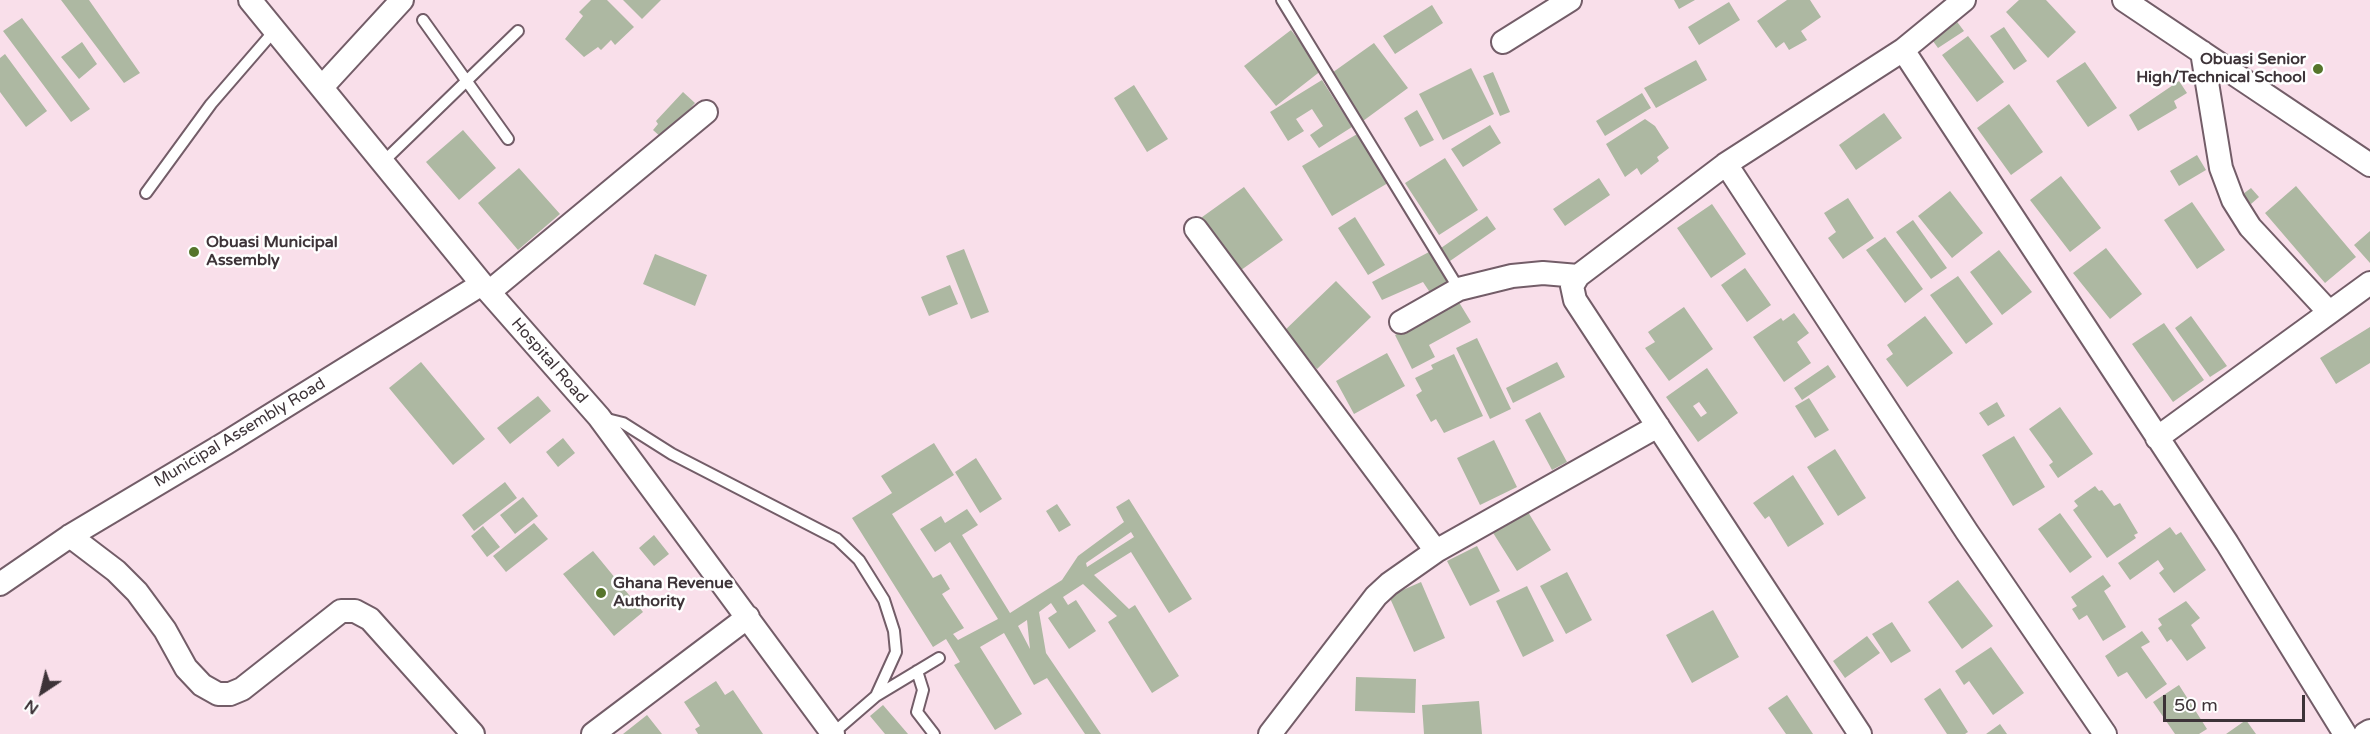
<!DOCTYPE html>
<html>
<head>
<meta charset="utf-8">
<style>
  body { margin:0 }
  #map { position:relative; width:2370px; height:734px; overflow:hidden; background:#f9dfea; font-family:"Varela Round",sans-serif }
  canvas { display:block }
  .north { position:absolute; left:12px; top:662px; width:60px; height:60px; -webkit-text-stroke:4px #fff; paint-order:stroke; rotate:215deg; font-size:16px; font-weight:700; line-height:24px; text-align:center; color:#3d3338 }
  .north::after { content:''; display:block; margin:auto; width:21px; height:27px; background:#3d3338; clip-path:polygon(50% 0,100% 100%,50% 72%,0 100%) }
  .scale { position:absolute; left:2163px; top:695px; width:142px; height:27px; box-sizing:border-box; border:3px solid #3d3338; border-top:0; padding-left:8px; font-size:18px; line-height:21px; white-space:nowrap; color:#3d3338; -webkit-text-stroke:4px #fff; paint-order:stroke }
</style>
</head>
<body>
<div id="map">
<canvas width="2370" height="734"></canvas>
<div class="north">N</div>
<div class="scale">50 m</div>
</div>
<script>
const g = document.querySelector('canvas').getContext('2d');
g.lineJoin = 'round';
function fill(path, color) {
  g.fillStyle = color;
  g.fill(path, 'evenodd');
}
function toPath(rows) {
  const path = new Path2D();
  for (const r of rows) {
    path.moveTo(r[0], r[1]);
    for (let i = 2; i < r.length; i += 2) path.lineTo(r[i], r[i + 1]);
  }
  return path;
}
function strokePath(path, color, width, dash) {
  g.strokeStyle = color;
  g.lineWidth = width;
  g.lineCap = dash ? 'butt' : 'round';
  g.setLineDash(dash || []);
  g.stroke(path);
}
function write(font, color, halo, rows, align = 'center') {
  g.font = font + ' "Varela Round",sans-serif';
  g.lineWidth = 5;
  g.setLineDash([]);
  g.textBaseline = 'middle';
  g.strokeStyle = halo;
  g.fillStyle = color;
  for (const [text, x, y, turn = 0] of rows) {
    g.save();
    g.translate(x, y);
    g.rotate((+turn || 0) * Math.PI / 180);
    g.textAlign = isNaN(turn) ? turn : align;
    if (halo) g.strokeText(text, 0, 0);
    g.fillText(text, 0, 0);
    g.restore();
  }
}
const building = toPath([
  [61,0,89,0,140,73,124,83],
  [591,0,607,0,634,27,615,45,611,40,601,50,598,47,584,57,565,39,583,16,579,12],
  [623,0,661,0,642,19],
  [1674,0,1695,0,1679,9],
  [1787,0,1810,0,1821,17,1801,31,1807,40,1789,50,1784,42,1776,48,1757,21],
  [2019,0,2046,0,2076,32,2048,58,2006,12],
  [1729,2,1740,20,1699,45,1688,27],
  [1432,5,1443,23,1395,54,1383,36],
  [22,18,90,109,71,122,3,31],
  [1955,19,1964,31,1938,48,1930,37],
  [2004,27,2027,61,2014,70,1990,36],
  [1291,30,1322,70,1276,106,1244,66],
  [1968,36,2004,82,1977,102,1942,55],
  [82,42,97,64,79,79,61,57],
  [1374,43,1408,88,1363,121,1329,75],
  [5,54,47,111,26,127,0,92,0,58],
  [1696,60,1707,80,1656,108,1644,88],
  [2085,62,2117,108,2088,127,2056,81],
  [1471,68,1494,114,1443,140,1419,94],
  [1493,72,1510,112,1500,116,1483,76],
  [1322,80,1352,127,1319,148,1310,135,1323,126,1312,109,1296,119,1304,131,1288,141,1270,112],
  [2179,81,2187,93,2174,101,2177,108,2138,131,2129,115],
  [1134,85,1168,139,1147,152,1114,98],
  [683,92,695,103,663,139,653,130,658,124,656,121],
  [1642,93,1651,108,1605,136,1596,121],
  [2009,104,2043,152,2011,175,1977,128],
  [1417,110,1434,140,1420,147,1404,118],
  [1884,113,1902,138,1856,170,1839,145],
  [1645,119,1655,126,1669,148,1657,157,1659,161,1641,175,1637,168,1625,177,1606,144],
  [1490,125,1501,143,1463,167,1451,149],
  [463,130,496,168,459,200,426,162],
  [1359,133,1388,183,1332,216,1302,166],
  [2197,155,2206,170,2179,186,2170,171],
  [1445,158,1478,210,1439,235,1405,183],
  [519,168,560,214,518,250,478,203],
  [2061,176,2101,228,2070,252,2030,200],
  [1599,178,1610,195,1565,226,1553,209],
  [2296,186,2356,257,2325,283,2265,213],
  [1244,187,1283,240,1237,273,1198,220],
  [2251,188,2259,197,2251,204,2243,194],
  [1950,191,1983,233,1952,258,1918,216],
  [1848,198,1874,238,1843,259,1828,238,1836,232,1824,213],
  [2192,202,2225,250,2197,269,2164,220],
  [1712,204,1746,254,1711,278,1677,228],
  [1487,216,1496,229,1450,261,1441,248],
  [1355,217,1385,265,1368,275,1338,228],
  [1913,220,1947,268,1931,279,1896,232],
  [2370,231,2370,263,2354,245],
  [1885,237,1923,289,1905,303,1866,250],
  [2106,248,2142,294,2110,319,2073,273],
  [964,249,989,312,971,319,946,256],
  [1999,250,2032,292,2002,315,1970,272],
  [1429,252,1453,291,1435,300,1423,282,1382,300,1372,282],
  [655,254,707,275,695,306,643,284],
  [1745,268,1771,305,1747,322,1721,285],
  [1958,276,1993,324,1966,344,1930,295],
  [1336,281,1371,317,1317,369,1282,333],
  [950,285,958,304,929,316,921,297],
  [1457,299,1471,322,1429,345,1435,357,1412,369,1395,335],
  [1684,307,1713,349,1669,381,1645,348,1655,342,1648,332],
  [1794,313,1809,333,1797,342,1811,363,1784,382,1753,337,1781,318,1783,321],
  [1925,316,1953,353,1907,387,1886,359,1893,354,1887,345],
  [2191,316,2227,366,2210,377,2175,328],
  [2164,323,2204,380,2173,402,2132,344],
  [2370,327,2370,363,2336,384,2320,358],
  [1477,338,1511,409,1490,419,1456,348],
  [1387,353,1405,386,1354,414,1336,381],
  [1454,354,1483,416,1444,433,1436,419,1431,422,1416,395,1422,391,1415,378,1433,369,1431,365],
  [421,362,485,439,453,465,389,388],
  [1557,362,1565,377,1513,403,1506,388],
  [1828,365,1836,377,1802,400,1794,388],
  [1707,368,1738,413,1698,442,1666,397],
  [1699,402,1707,413,1701,417,1693,406],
  [538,396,551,411,510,444,497,428],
  [1809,398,1829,430,1815,438,1795,406],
  [1997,402,2005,416,1988,426,1979,413],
  [2060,407,2093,454,2058,478,2049,465,2053,462,2029,429],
  [1540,412,1567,462,1552,470,1525,420],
  [2014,436,2045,487,2013,506,1982,455],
  [563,438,575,453,558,467,546,452],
  [1494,440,1517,487,1480,505,1457,458],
  [934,443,954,475,892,514,933,578,941,574,950,589,942,594,964,628,953,634,958,640,998,619,950,542,935,552,920,529,941,516,945,523,967,509,978,525,962,535,1010,613,1062,580,1078,556,1124,522,1116,507,1129,499,1192,599,1169,613,1131,552,1094,575,1129,609,1135,605,1179,676,1152,693,1108,622,1117,616,1083,584,1063,597,1068,605,1076,600,1096,631,1069,649,1048,618,1057,612,1051,603,1039,612,1046,653,1101,734,1085,734,1047,678,1034,685,1004,633,980,647,1022,714,995,730,954,665,960,662,946,639,933,647,852,518,892,493,881,476],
  [1131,532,1134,537,1087,567,1086,563],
  [1027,620,1030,649,1018,626],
  [1835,449,1866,498,1838,516,1807,467],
  [976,458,1002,499,980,513,955,472],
  [1793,475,1824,524,1788,547,1769,516,1765,519,1753,503],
  [505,482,517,498,474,531,462,515],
  [2095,486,2099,491,2102,490,2114,506,2120,503,2138,533,2134,535,2136,538,2107,558,2073,510,2078,506,2074,501],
  [523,497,538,516,515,534,500,515],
  [1057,504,1071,525,1059,532,1046,511],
  [1525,507,1551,550,1517,571,1490,528],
  [2060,513,2092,557,2070,573,2038,529],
  [534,523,548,539,506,572,493,556],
  [483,526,500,547,487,557,471,536],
  [2170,527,2176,535,2181,532,2206,570,2174,593,2159,573,2164,569,2158,560,2130,580,2118,563],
  [654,535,669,554,654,566,639,548],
  [1477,546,1500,591,1470,606,1447,561],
  [593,551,643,612,614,636,563,574],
  [1567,572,1592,620,1566,634,1540,586],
  [2103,575,2111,586,2104,591,2126,627,2103,641,2087,615,2079,620,2072,609,2077,606,2071,597],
  [1958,580,1993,626,1962,649,1928,602],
  [1421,582,1445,638,1414,652,1389,596],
  [1527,586,1554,641,1523,657,1496,601],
  [2186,601,2200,618,2191,625,2206,648,2187,661,2171,639,2167,642,2158,628,2162,625,2158,619],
  [1713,610,1739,657,1692,683,1666,635],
  [1892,622,1911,651,1891,663,1872,634],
  [2142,631,2150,642,2141,647,2167,684,2146,699,2127,672,2118,677,2105,656],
  [1867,636,1880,653,1845,678,1833,661],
  [1991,647,2024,693,1993,715,1969,681,1964,685,1955,671],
  [1356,677,1416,679,1415,713,1355,711],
  [716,681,725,695,733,690,763,734,698,734,695,729,700,726,684,702],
  [2179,685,2207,729,2199,734,2175,734,2153,702],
  [1940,688,1968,732,1965,734,1947,734,1924,699],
  [1787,695,1813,734,1786,734,1768,708],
  [1479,701,1482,734,1424,734,1422,705],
  [883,705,908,734,885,734,870,716],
  [647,715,662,734,623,734],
  [2246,720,2256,734,2226,734],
  [2000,724,2007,734,1986,734]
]);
const service = toPath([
  [1282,0,1459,289],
  [423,20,508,139],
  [383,162,518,31],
  [146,193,211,104,275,30],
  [603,418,623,423,672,454,837,539,859,560,884,600,894,631,896,652,876,696],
  [917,671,923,690,917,712,934,734],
  [832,734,876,696,939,658]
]);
const minor = toPath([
  [250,0,482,284,599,417,833,734],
  [2124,0,2370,165],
  [1503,42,1570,0],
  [1903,50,2227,543,2345,734],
  [2202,52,2221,168,2233,200,2250,227,2329,312],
  [322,87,402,0],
  [1726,164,1967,532,2105,734],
  [1196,229,1436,551],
  [489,292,706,112],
  [1401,322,1459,289,1512,276,1543,273,1578,276],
  [2157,438,2370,283],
  [70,536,116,571,137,592,165,630,186,668,202,685,218,694,230,694,242,689,341,611,355,611,370,619,473,734],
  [0,584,70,536,226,443,482,284],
  [593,734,748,617],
  [1270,734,1376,596,1389,584,1436,551,1658,426],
  [1860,734,1575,300,1572,286,1578,276,1726,164,1903,50,1964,0],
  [2365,734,2370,731]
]);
const markers = [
  [2318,69,6,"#56752b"],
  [194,252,6,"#56752b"],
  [601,593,6,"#56752b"]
];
const poiNames = [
  ["Obuasi Senior",2306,60,"right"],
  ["High/Technical School",2306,78,"right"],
  ["Obuasi Municipal",206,243],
  ["Assembly",206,261],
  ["Ghana Revenue",613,584],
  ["Authority",613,602]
];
const streetNames = [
  ["Hospital Road",549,361,49],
  ["Municipal Assembly Road",240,433,-31]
];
fill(building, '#adb8a2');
strokePath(service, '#735d68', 14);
strokePath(minor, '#735d68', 26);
strokePath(service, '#fff', 10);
strokePath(minor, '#fff', 22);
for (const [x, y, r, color] of markers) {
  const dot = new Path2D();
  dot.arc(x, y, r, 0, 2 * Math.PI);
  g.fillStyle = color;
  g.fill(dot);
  strokePath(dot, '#fff', 2);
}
write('bold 16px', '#3d3338', '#fff', poiNames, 'left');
write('16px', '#3d3338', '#fff', streetNames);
</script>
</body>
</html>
